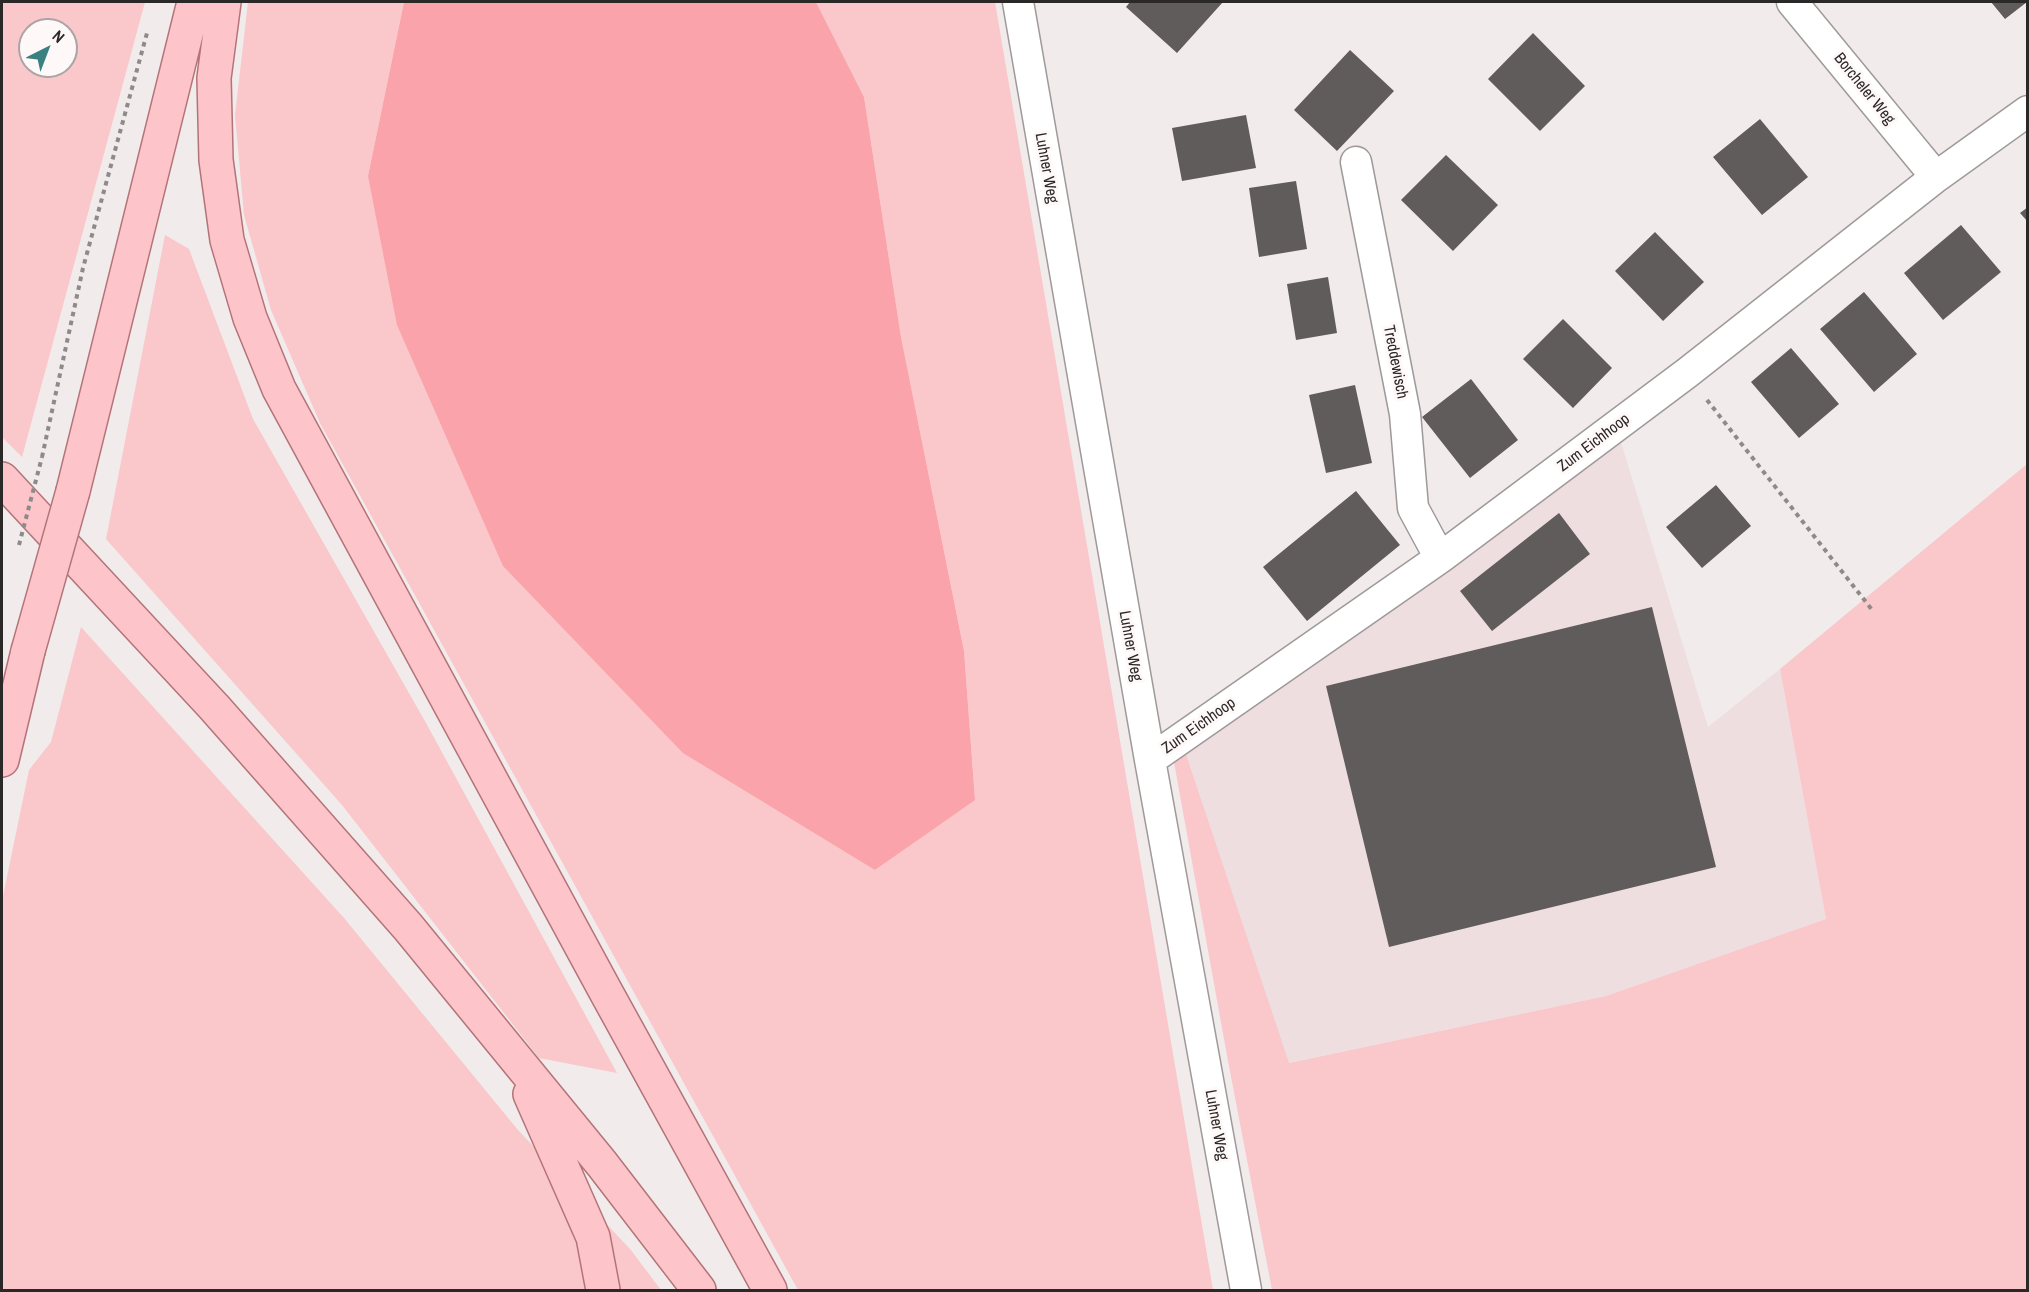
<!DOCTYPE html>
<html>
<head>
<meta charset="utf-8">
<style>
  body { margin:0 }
  #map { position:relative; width:2029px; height:1292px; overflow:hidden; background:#f1ebeb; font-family:"Archivo Narrow",sans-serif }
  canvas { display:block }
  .frame { position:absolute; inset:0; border:3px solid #2b2828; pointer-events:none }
  .north { position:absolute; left:18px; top:18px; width:60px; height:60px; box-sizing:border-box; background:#fff8f8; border:2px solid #aaa5a5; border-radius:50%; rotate:42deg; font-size:16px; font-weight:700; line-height:24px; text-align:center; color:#2b2828 }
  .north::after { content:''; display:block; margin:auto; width:21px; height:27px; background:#3a8282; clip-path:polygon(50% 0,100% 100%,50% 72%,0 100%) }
</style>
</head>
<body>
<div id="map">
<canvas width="2029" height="1292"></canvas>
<div class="frame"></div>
<div class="north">N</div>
</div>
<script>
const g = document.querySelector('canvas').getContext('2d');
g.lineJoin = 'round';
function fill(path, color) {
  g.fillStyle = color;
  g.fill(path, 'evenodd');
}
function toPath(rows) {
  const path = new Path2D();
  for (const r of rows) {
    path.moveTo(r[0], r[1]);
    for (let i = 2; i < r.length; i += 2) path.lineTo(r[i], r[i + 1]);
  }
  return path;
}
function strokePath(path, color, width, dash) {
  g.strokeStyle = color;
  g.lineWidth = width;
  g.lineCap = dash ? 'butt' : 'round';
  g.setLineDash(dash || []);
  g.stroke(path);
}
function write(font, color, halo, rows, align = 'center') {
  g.font = font + ' "Archivo Narrow",sans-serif';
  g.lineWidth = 6;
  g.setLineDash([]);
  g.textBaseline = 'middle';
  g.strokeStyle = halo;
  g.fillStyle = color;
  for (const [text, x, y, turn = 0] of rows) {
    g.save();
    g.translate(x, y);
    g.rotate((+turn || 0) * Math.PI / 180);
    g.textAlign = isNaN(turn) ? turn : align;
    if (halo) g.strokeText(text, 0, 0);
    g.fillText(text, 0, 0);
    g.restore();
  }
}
const built = toPath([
  [1620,439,1708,727,1780,669,1826,919,1606,996,1288,1063,1183,745]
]);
const green = toPath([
  [2,2,145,2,22,457,2,437],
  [30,30,66,30,66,66,30,66],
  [248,2,404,2,368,176,875,870,975,799,964,651,901,337,864,97,816,2,995,2,1213,1290,798,1290,320,423,271,310,244,215,235,115],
  [165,235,189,249,253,419,426,723,617,1073,539,1058,342,805,106,539],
  [2027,464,2027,1290,1272,1290,1228,1061,1172,751,1183,745,1289,1063,1606,996,1826,919,1780,669],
  [81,627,344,918,518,1130,630,1249,661,1290,2,1290,2,901,29,770,51,742]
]);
const water = toPath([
  [404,2,816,2,864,97,901,337,964,651,975,800,875,870,683,753,503,566,397,325,368,176]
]);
const building = toPath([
  [1130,2,1223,2,1177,53,1126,7],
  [1991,2,2027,2,2005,19],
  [1533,33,1585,86,1540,131,1488,79],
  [1350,50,1394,91,1337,151,1294,110],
  [1246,115,1256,168,1182,181,1172,128],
  [1760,119,1808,177,1762,215,1713,157],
  [1446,155,1498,205,1453,251,1401,200],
  [1296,181,1307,249,1259,257,1249,188],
  [2028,207,2028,222,2020,213],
  [1961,225,2001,272,1943,320,1904,273],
  [1655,232,1704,282,1663,321,1615,271],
  [1328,277,1337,333,1296,340,1287,284],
  [1864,292,1917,354,1874,392,1820,329],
  [1563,319,1612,368,1573,408,1523,359],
  [1791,348,1839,404,1799,438,1751,382],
  [1471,379,1518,440,1470,478,1422,417],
  [1355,385,1372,463,1326,473,1309,395],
  [1716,485,1751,526,1702,568,1666,527],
  [1356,491,1400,545,1307,621,1263,567],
  [1559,513,1590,554,1492,631,1460,591],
  [1652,607,1716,867,1389,947,1326,686]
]);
const path = toPath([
  [1707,400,1873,611],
  [42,457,83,268,147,33]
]);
const minor = toPath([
  [1018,2,1150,760,1246,1290],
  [1792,2,1936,177],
  [1356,162,1405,414,1413,508,1440,558],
  [1150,760,1440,558,1687,373,1936,177,2028,111]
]);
const primary = toPath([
  [224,2,214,78,216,160,227,240,250,318,279,389,606,992,770,1290],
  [2,479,214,707,408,927,602,1164,699,1290],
  [73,491,194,2],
  [2,760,28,651],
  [530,1094,593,1237,603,1290]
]);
const pathBridge = toPath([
  [19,545,42,457]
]);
const primaryBridge = toPath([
  [28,651,73,491]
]);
const streetNames = [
  ["Borcheler Weg",1864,89,51],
  ["Luhner Weg",1046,168,80],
  ["Treddewisch",1395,362,79],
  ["Zum Eichhoop",1594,443,-37],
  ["Luhner Weg",1130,646,80],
  ["Zum Eichhoop",1199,726,-35],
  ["Luhner Weg",1216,1125,80]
];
fill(built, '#eededf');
fill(green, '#fac7ca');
fill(water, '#faa3aa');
fill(building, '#615c5c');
strokePath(minor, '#9f9999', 33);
strokePath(primary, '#b37479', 36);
strokePath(path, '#8f8a8a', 4, [4.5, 4.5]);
strokePath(minor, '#fff', 30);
strokePath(primary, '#fdc4c9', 33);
strokePath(primaryBridge, '#b37479', 36, []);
strokePath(pathBridge, '#8f8a8a', 4, [4.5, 4.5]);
strokePath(primaryBridge, '#fdc4c9', 33);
write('16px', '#2b2828', '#fff8f8', streetNames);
</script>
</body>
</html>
